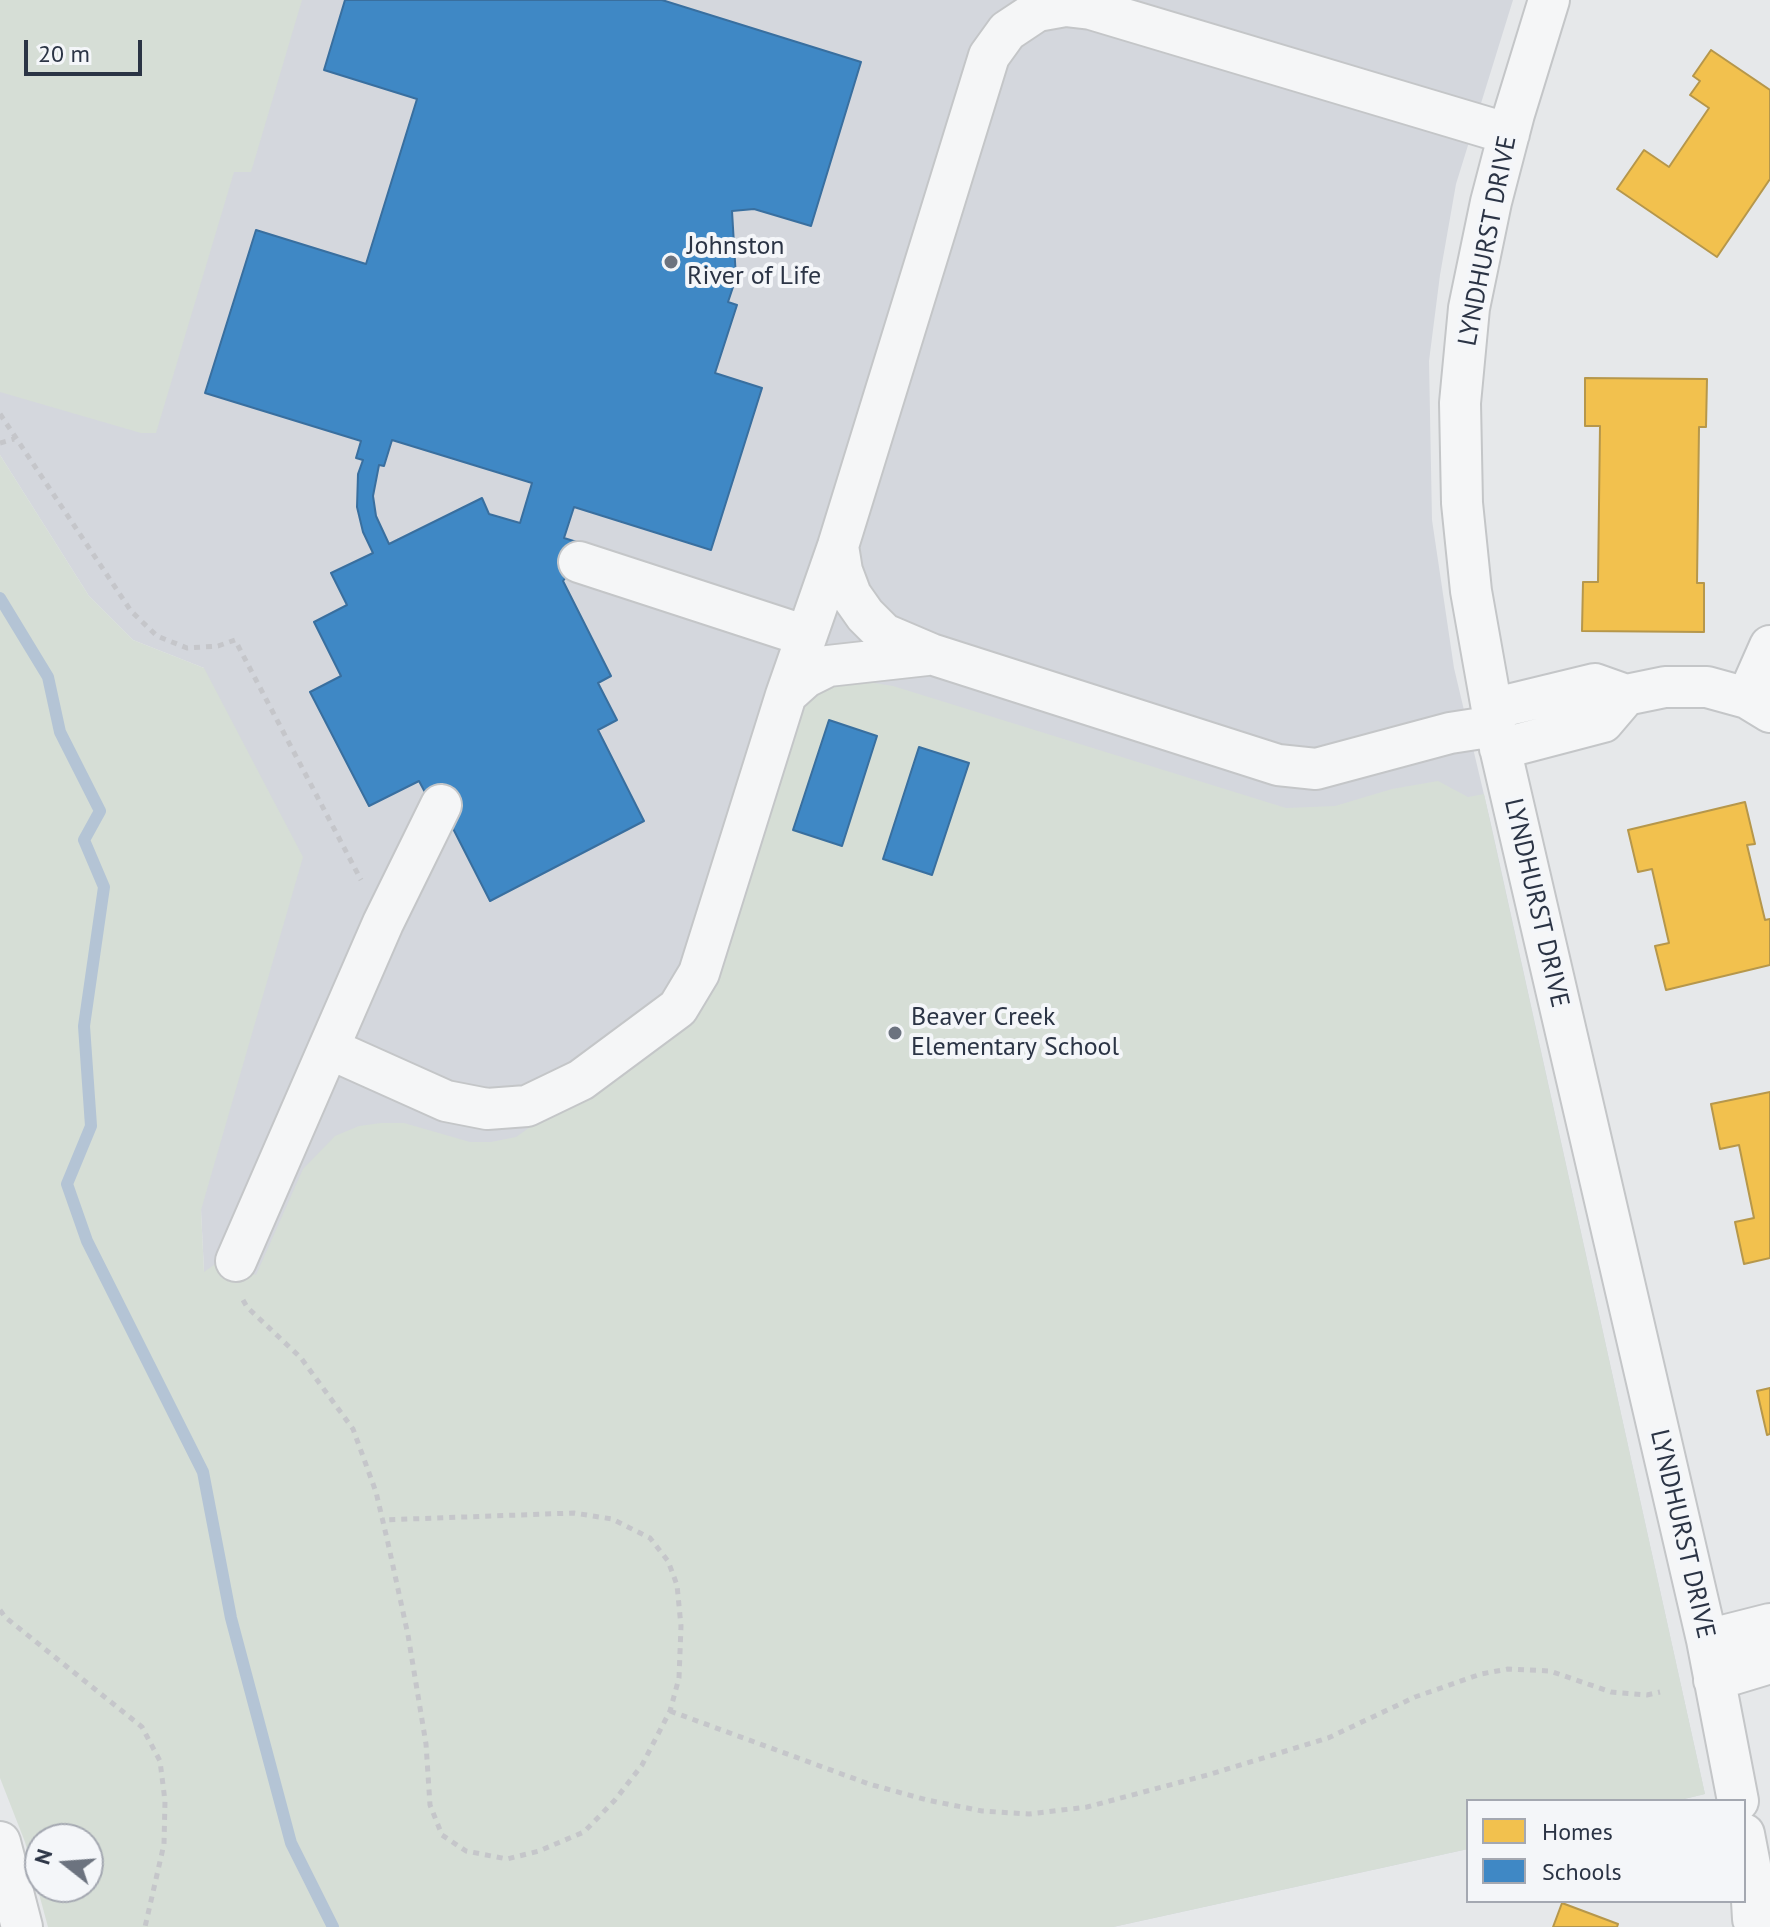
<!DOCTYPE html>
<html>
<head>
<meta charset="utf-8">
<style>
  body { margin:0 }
  #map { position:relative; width:1770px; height:1927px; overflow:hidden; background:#e6e8ea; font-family:"PT Sans",sans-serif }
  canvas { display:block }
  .legend { position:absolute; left:1466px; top:1799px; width:280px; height:104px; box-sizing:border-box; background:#f4f6f9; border:2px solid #a4a8b1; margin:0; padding:10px 14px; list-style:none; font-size:24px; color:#2b3445 }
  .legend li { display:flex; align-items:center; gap:16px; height:40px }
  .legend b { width:40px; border:2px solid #a4a8b1 }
  .north { position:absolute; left:24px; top:1823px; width:80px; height:80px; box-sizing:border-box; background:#f4f6f9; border:2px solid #a4a8b1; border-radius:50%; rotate:287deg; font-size:22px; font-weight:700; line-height:32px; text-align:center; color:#2b3445 }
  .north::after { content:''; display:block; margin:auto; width:28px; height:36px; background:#6c737f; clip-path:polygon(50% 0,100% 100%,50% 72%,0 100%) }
  .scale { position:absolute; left:24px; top:40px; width:118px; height:36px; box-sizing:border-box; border:4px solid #2b3445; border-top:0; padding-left:10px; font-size:24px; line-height:28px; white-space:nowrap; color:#2b3445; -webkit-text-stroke:6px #f4f6f9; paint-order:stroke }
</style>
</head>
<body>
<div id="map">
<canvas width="1770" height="1927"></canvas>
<ul class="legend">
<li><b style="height:22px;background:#f2c14e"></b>Homes</li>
<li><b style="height:22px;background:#3f88c5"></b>Schools</li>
</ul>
<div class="north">N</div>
<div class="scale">20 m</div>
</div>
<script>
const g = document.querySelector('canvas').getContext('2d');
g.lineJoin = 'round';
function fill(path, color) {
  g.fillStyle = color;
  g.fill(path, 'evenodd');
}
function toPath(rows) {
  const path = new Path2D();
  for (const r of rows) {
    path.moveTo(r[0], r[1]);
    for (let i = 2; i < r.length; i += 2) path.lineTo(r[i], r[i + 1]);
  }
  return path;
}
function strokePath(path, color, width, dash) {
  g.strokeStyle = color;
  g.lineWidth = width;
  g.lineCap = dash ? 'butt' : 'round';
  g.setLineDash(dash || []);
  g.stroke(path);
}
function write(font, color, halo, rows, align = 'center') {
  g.font = font + ' "PT Sans",sans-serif';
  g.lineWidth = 8;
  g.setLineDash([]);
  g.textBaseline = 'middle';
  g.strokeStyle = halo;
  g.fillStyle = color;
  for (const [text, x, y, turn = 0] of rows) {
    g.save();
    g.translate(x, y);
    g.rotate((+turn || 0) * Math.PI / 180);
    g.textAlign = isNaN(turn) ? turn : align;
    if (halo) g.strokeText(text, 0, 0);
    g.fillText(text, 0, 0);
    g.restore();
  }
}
const built = toPath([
  [0,0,1513,0,1456,184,1440,275,1429,361,1432,520,1454,668,1490,820,1705,1794,1676,1801,1468,1801,1468,1849,1113,1927,204,1272,201,1210,204,668,133,640,89,596,0,455]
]);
const green = toPath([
  [0,0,302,0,251,172,234,172,156,433,141,433,0,392],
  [0,455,89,596,133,640,204,668,303,857,201,1210,204,1272,222,1259,256,1275,303,1169,335,1136,359,1126,381,1123,404,1123,470,1142,491,1142,516,1137,679,1022,784,726,812,696,835,684,874,683,893,686,1286,808,1335,806,1392,789,1438,781,1468,797,1484,794,1705,1794,1676,1801,1468,1801,1468,1849,1113,1927,48,1927,25,1842,0,1778],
  [40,1839,88,1839,88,1887,40,1887]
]);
const homes = toPath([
  [1711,50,1770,90,1770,179,1717,257,1617,189,1644,150,1669,167,1709,108,1690,95,1700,81,1693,76,1711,50],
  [1585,378,1707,379,1706,427,1699,427,1697,583,1704,583,1704,632,1582,631,1583,582,1598,582,1600,426,1585,426,1585,378],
  [1745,802,1755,844,1747,845,1765,920,1770,919,1770,965,1666,990,1655,946,1669,943,1652,869,1638,872,1628,830,1745,802],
  [1770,1092,1770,1258,1744,1264,1735,1222,1754,1218,1739,1145,1720,1149,1711,1104,1770,1092],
  [1770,1388,1770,1434,1767,1435,1757,1391,1770,1388],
  [1562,1903,1618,1924,1617,1927,1553,1927,1562,1903]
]);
const schools = toPath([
  [345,0,662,0,861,62,811,226,754,209,732,211,736,278,728,302,737,305,715,373,762,388,711,550,574,507,564,538,580,543,573,568,563,581,611,676,598,683,617,720,598,730,644,821,490,901,441,805,428,798,419,781,369,806,310,692,341,676,314,622,347,605,331,573,373,553,363,532,357,507,358,474,363,460,356,458,361,441,205,393,256,230,366,264,417,99,324,70,345,0],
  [392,440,532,483,520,523,489,514,482,498,389,544,376,516,373,496,379,465,384,466,392,440],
  [829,720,877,736,842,846,793,830,829,720],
  [919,747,969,763,932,875,883,859,919,747]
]);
const stream = toPath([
  [0,598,48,677,60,732,100,811,84,840,104,887,84,1026,91,1126,67,1184,87,1241,203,1472,231,1618,291,1843,333,1927]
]);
const path = toPath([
  [0,414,131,611,157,636,187,648,218,646,235,640,361,880],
  [0,443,14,439],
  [243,1300,247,1307,301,1358,353,1429,376,1492,388,1543,408,1635,426,1744,430,1805,442,1835,466,1851,507,1859,539,1851,584,1832,615,1800,642,1765,670,1711,679,1678,681,1626,677,1585,668,1561,650,1538,612,1519,574,1513,382,1520],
  [0,1610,5,1617,142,1727,160,1761,165,1801,164,1844,145,1927],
  [670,1711,869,1784,927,1800,982,1811,1029,1814,1087,1807,1211,1774,1328,1738,1415,1697,1481,1674,1508,1669,1550,1671,1611,1692,1647,1695,1660,1692]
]);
const minor = toPath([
  [1549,0,1514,114,1491,202,1469,308,1460,403,1462,503,1471,591,1495,726,1707,1640,1738,1801],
  [838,546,842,571,851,595,865,615,884,634,931,654,1278,765,1316,769,1450,733,1495,726],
  [579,562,806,636],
  [786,695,806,677,828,666,927,655],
  [1747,698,1770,646],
  [1492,709,1595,684,1626,695,1665,687,1707,687,1747,698,1770,712],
  [1500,749,1603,722,1626,695],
  [330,1049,446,1101,487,1109,527,1106,581,1080,678,1008,699,973,786,695,838,546,989,56,1007,31,1037,11,1065,6,1091,9,1509,134],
  [236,1261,383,923,441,805],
  [1707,1640,1770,1624],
  [1714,1680,1770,1663],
  [1744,1834,1750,1865,1753,1919,1757,1927],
  [0,1842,22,1927]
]);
const markers = [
  [671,262,8,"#6c737f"],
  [895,1033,8,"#6c737f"]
];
const streetNames = [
  ["LYNDHURST DRIVE",1488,241,-79],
  ["LYNDHURST DRIVE",1536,903,77],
  ["LYNDHURST DRIVE",1682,1534,77]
];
const poiNames = [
  ["Johnston",687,247],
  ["River of Life",687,277],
  ["Beaver Creek",911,1018],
  ["Elementary School",911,1048]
];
fill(built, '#d4d7dd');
fill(green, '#d6ded6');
fill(homes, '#f2c14e');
strokePath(homes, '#b6974b', 2);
fill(schools, '#3f88c5');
strokePath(schools, '#396f9f', 2);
strokePath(stream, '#b4c4d5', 12);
strokePath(minor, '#c4c6c8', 44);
strokePath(path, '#c5c6ca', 5, [6, 6]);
strokePath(minor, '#f5f6f7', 40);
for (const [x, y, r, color] of markers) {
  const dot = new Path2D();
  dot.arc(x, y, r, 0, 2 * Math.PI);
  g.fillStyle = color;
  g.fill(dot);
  strokePath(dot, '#f4f6f9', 3);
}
write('26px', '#2b3445', '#f4f6f9', streetNames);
write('26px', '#2b3445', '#f4f6f9', poiNames, 'left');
</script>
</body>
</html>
